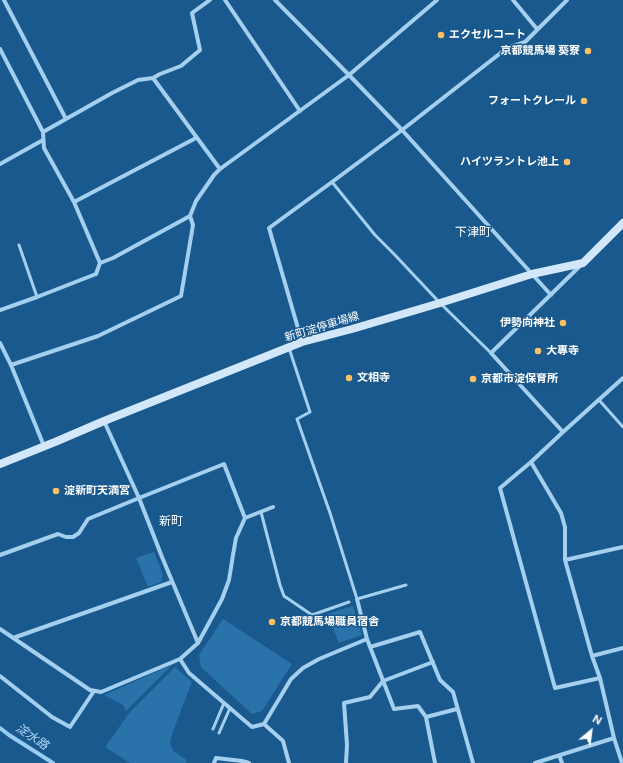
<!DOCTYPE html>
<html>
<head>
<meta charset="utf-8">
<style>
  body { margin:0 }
  #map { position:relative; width:623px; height:763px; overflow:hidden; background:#19598d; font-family:Figtree,sans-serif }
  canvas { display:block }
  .north { position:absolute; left:571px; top:711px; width:40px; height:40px; -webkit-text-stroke:3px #19598d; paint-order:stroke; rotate:29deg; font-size:11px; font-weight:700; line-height:16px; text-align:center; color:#fff }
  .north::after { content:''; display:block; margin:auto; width:14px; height:18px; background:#fff; clip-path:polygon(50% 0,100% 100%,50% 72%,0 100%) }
</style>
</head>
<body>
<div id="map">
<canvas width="623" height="763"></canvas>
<div class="north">N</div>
</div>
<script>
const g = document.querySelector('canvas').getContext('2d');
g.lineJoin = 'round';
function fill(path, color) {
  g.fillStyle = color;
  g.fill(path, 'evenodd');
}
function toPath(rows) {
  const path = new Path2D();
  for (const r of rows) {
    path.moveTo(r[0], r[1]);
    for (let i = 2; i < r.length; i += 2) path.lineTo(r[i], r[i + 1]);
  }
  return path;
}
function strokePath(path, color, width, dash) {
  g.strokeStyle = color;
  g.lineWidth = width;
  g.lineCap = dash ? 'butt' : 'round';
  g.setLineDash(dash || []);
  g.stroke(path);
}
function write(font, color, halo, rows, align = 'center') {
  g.font = font + ' Figtree,"Noto Sans JP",sans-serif';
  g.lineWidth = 3;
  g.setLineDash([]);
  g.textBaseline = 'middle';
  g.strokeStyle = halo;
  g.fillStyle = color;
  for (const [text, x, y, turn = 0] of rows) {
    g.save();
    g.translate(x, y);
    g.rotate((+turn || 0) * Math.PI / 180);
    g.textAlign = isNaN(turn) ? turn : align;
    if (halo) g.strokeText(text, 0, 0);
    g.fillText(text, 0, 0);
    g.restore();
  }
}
const green = toPath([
  [154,552,163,575,161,582,148,587,136,558],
  [353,606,362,635,339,643,327,614],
  [223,619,292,664,262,711,252,714,201,667,199,655],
  [172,665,126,711,123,705,104,695],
  [175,667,192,682,173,731,170,742,173,751,187,760,186,763,130,763,105,747,130,712]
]);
const stream = toPath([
  [0,728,9,735,53,763]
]);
const service = toPath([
  [332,182,375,235,394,254,440,303,491,353],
  [19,245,37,297],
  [289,348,310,412,297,419,330,513,357,599,406,585],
  [599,400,623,427],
  [261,512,280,585,284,596,312,615,349,602],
  [213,729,224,703],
  [219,733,230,708]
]);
const minor = toPath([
  [4,0,66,119],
  [225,0,300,111],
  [275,0,349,75,402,130,532,274,551,295],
  [513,0,537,29],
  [0,49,43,132,44,148,74,202,100,263,96,274,37,297,0,310],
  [153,78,220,169],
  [43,132,112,93,138,80,153,78,160,74,181,66,200,50,192,13,210,0],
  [0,164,43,140],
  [74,202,196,138],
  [100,263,113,258,190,216,196,201,214,175,220,169,349,75,437,0],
  [302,342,269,228,332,182,402,130,507,48,525,42,567,0],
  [0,343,11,365,44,446],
  [11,365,98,336,181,296,193,225,190,216],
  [104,421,139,498,162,557,198,643],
  [563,432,491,353,580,266],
  [531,462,561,513,565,527,565,560,592,656,600,678,614,738,622,763],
  [245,518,273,507],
  [0,555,58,534,66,537,73,537,79,533,88,519,139,498,224,464,245,518,236,538,233,555,229,580,222,599,198,643,180,659,101,692,90,690,0,629],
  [565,560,623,547],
  [13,638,172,582],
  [367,639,394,709,418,706,426,717,435,763],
  [370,647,420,632,440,680,453,692,473,763],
  [592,656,623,648],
  [180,659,189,673,252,727,264,724,291,679,303,668,319,659,367,639,357,599],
  [0,676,52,717,70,727,94,691],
  [600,678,555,688,500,488,531,462,563,432,623,378],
  [426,717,457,709],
  [264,724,283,741,289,763],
  [559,755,562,763],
  [214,763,216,758,242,761,249,763],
  [346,763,347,745,344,703,370,697,383,681,433,662],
  [535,763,614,738]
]);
const secondary = toPath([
  [0,464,55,442,104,421,302,342,352,329,440,303,532,274,583,263,623,223]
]);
const markers = [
  [441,35,4,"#ffc062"],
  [588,51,4,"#ffc062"],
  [584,101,4,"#ffc062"],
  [567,162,4,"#ffc062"],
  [563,323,4,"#ffc062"],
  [538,351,4,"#ffc062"],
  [349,378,4,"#ffc062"],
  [473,379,4,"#ffc062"],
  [56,491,4,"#ffc062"],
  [272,622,4,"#ffc062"]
];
const poiNames = [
  ["エクセルコート",449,35],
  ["京都競馬場 葵寮",580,51,"right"],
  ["フォートクレール",576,101,"right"],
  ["ハイツラントレ池上",559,162,"right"],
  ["伊勢向神社",555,323,"right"],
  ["大專寺",546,351],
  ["文相寺",357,378],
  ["京都市淀保育所",481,379],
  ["淀新町天満宮",64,491],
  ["京都競馬場職員宿舎",280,622]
];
const streetNames = [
  ["新町淀停車場線",322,327,-17]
];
const neighbourhoodNames = [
  ["下津町",473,232],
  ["新町",171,521]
];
const waterNames = [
  ["淀水路",32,737,34]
];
fill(green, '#2972aa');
strokePath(stream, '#98cbf1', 4);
strokePath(service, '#a5cfee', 3);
strokePath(minor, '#a5cfee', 4);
strokePath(secondary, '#d2e8fa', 8);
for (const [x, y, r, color] of markers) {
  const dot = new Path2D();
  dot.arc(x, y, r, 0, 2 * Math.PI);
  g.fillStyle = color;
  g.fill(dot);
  strokePath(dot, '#19598d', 1.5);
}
write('bold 11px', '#fff', '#19598d', poiNames, 'left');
write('11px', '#fff', '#19598d', streetNames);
write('12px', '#fff', '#19598d', neighbourhoodNames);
write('italic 12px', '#b1d8f5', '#19598d', waterNames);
</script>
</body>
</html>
